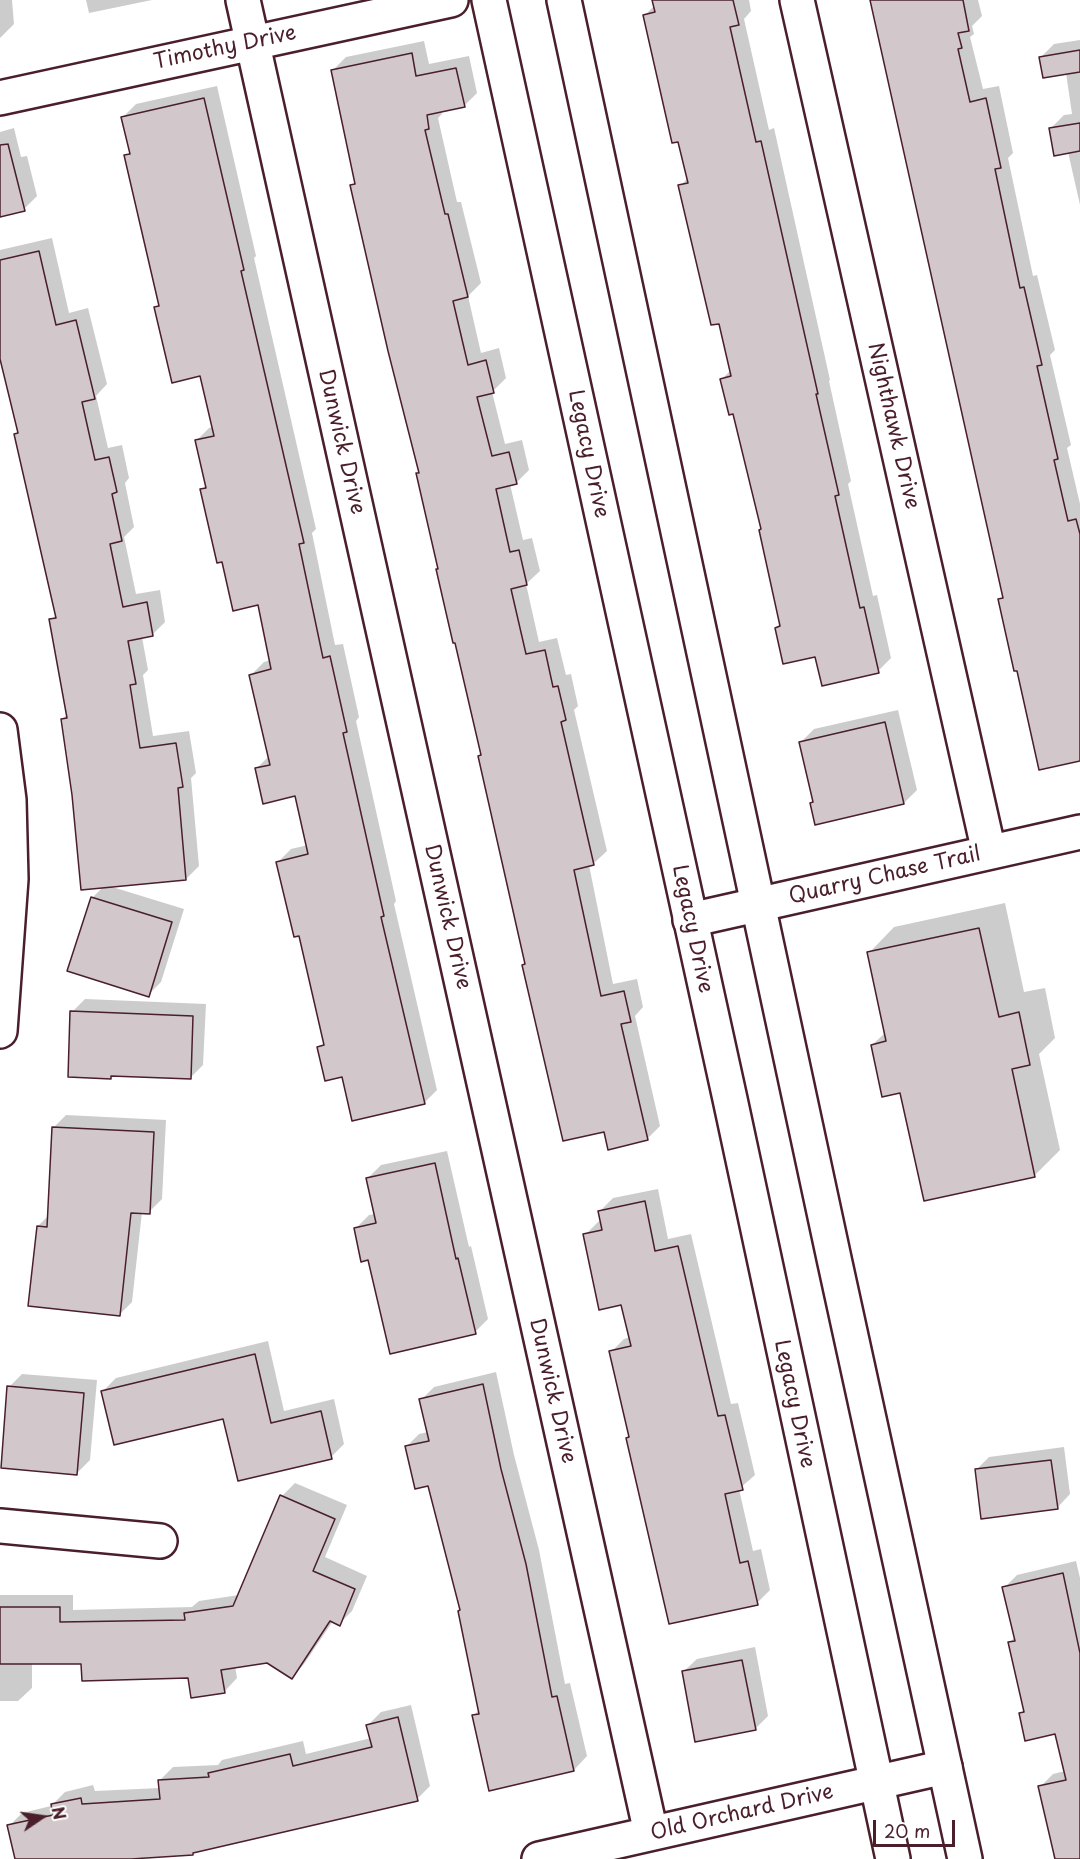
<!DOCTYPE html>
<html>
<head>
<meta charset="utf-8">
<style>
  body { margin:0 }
  #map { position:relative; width:1080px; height:1859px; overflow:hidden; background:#fff; font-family:"Playpen Sans",sans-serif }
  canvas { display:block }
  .north { position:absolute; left:12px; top:1787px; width:60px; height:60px; -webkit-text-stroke:4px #fff; paint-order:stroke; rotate:77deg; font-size:16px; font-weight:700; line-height:24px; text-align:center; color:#4a1f2b }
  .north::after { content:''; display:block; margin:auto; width:21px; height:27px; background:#4a1f2b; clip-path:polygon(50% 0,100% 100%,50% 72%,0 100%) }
  .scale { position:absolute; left:873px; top:1820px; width:82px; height:27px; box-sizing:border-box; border:3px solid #4a1f2b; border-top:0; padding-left:8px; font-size:18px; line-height:21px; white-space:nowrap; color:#4a1f2b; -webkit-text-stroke:4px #fff; paint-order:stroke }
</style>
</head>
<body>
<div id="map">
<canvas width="1080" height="1859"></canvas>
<div class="north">N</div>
<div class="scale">20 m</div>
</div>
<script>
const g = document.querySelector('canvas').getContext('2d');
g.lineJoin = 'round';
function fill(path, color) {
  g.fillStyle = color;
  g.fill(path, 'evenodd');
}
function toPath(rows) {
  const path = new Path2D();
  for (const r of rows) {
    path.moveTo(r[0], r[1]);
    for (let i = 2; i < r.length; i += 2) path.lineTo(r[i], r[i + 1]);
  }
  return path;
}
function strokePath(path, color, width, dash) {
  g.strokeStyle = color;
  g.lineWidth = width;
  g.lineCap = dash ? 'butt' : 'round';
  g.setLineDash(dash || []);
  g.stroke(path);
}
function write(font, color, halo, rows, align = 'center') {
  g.font = font + ' "Playpen Sans",sans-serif';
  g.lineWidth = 5;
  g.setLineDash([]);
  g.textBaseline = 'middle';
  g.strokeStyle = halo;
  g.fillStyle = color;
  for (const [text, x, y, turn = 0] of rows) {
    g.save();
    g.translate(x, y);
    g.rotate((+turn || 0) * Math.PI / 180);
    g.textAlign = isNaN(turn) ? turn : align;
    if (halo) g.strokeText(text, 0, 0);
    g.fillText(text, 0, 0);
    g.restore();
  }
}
const shadow = toPath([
  [0,0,12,0,14,24,0,38],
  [86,0,152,0,89,13],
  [654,0,749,0,751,11,744,19,769,130,774,128,830,380,829,381,851,481,848,484,873,596,877,595,891,658,878,671,816,655,776,628,781,623,762,528,734,412,722,379,731,370,720,322,680,186,688,178,644,16,655,5],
  [872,0,978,0,982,16,972,26,974,34,970,37,983,89,999,86,1013,153,1008,158,1033,276,1037,275,1055,350,1050,355,1071,445,1067,448,1080,504,1080,759,1000,600,1004,596],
  [1080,40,1080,205,1068,152,1051,128,1064,115,1072,114,1066,73,1041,57,1054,44],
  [424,41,429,64,469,56,477,93,464,106,441,111,442,114,438,118,457,202,461,202,481,283,468,296,481,353,499,348,506,378,492,392,505,444,522,440,529,470,516,483,510,484,523,540,532,538,540,571,526,584,539,642,557,638,566,675,571,674,578,706,574,710,607,851,593,864,589,865,613,984,637,979,643,1007,635,1016,660,1126,647,1139,605,1130,523,965,526,962,480,756,482,754,417,474,420,471,352,186,356,182,333,70,346,57],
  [217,86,256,256,254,258,316,529,312,533,335,645,343,644,359,717,356,721,396,901,394,904,437,1090,424,1103,343,1075,319,1048,325,1042,300,934,278,862,291,849,308,845,296,795,257,768,269,756,251,675,264,662,271,660,259,604,224,560,202,490,206,485,196,441,209,428,213,427,201,375,156,307,160,303,126,156,131,151,123,117,136,104],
  [14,128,21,157,27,156,37,196,24,209,0,215,0,132],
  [52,238,69,313,88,308,107,384,96,396,108,448,122,445,129,478,125,483,134,527,124,537,136,594,160,590,165,622,152,635,142,637,148,670,143,675,153,736,189,731,196,773,191,778,199,866,186,879,109,886,184,909,161,982,148,995,92,898,104,886,74,795,62,719,68,714,51,620,57,614,15,435,19,431,0,353,0,250],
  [898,710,917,790,904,803,811,803,814,801,801,742,814,729],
  [1005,903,1024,992,1045,988,1055,1038,1039,1054,1060,1150,1034,1176,902,1091,872,1045,886,1032,869,953,894,927],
  [85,999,206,1004,203,1065,190,1078,114,1074,111,1078,72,1012],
  [66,1115,166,1120,162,1199,149,1212,142,1212,132,1302,119,1315,38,1226,49,1215,53,1128],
  [447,1151,469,1247,471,1246,488,1319,475,1332,369,1259,356,1228,369,1215,375,1214,368,1178,381,1165],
  [658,1189,668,1239,691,1234,731,1404,738,1403,755,1475,739,1489,753,1551,761,1549,770,1590,757,1603,627,1438,630,1436,611,1352,624,1339,630,1337,623,1304,585,1235,598,1222,602,1221,600,1211,613,1198],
  [268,1341,284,1411,334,1399,344,1444,331,1457,224,1417,103,1391,116,1378],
  [496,1372,514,1455,539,1550,565,1684,570,1683,587,1756,574,1770,473,1716,480,1709,462,1609,429,1484,406,1447,419,1434,428,1432,421,1400,434,1387],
  [22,1374,97,1380,90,1460,77,1473,9,1387],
  [1064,1447,1070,1494,1057,1508,976,1470,989,1457],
  [295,1483,347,1505,325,1557,367,1576,352,1611,339,1624,333,1621,304,1664,291,1677,267,1661,235,1666,237,1678,224,1692,189,1677,83,1663,32,1662,32,1688,18,1701,0,1701,0,1595,73,1595,73,1610,192,1607,199,1601,239,1595,282,1496],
  [1076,1561,1080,1578,1080,1859,1054,1859,1053,1854,1055,1852,1040,1787,1053,1774,1065,1771,1056,1732,1020,1714,1025,1709,1009,1643,1015,1637,1004,1588,1017,1575],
  [755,1647,768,1716,755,1729,683,1672,697,1659],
  [411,1705,430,1786,417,1799,196,1850,192,1854,110,1859,16,1859,9,1826,22,1813,51,1806,65,1792,93,1785,95,1791,160,1788,160,1780,173,1767,218,1765,222,1760,303,1741,306,1754,371,1738,368,1725,381,1712]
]);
const building = toPath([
  [652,0,733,0,739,25,730,27,756,142,761,141,818,394,816,394,839,495,835,496,860,608,864,607,879,673,822,686,815,657,783,664,775,628,780,626,759,530,761,529,733,414,729,415,720,379,731,376,719,324,711,325,678,185,688,183,678,142,672,143,643,15,655,12,652,0],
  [870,0,963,0,969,31,958,33,962,48,958,49,970,102,986,98,1001,168,995,169,1020,288,1024,287,1042,365,1037,366,1058,459,1054,460,1068,521,1076,519,1080,534,1080,761,1039,770,1017,671,1014,671,998,599,1003,598,870,0],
  [1080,50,1080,72,1043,78,1039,57,1080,50],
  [412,53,416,76,456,68,465,107,427,115,429,129,425,130,445,214,448,214,468,297,453,301,468,365,486,360,494,393,477,397,492,456,509,452,517,484,496,489,510,552,519,550,527,585,511,589,526,654,545,650,553,687,558,686,566,720,561,722,594,865,574,870,601,996,624,991,631,1022,621,1024,648,1140,608,1150,604,1132,563,1141,522,965,525,964,478,756,481,755,455,643,453,643,436,569,438,569,416,473,419,473,388,351,350,185,355,184,331,70,412,53],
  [204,98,244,270,241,271,304,543,299,544,323,658,330,656,347,732,343,733,384,916,381,917,425,1104,352,1121,342,1077,325,1081,317,1047,324,1045,299,936,294,937,276,862,308,854,295,796,263,804,255,768,270,765,249,675,271,669,258,605,233,611,222,562,217,563,200,489,206,488,195,440,214,436,200,376,172,383,154,307,159,306,124,155,130,154,121,117,204,98],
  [1080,123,1080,151,1054,156,1049,128,1080,123],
  [8,144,25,211,0,217,0,145,8,144],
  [39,251,56,325,76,320,95,399,82,402,95,460,109,457,117,492,112,494,122,541,110,544,123,607,147,602,153,636,128,641,136,684,130,685,140,748,176,743,183,787,178,788,186,880,81,890,72,795,61,719,67,718,49,619,56,618,14,434,18,433,0,359,0,260,39,251],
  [885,722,904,804,815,825,810,803,813,802,799,742,885,722],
  [91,897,172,922,149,997,67,971,91,897],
  [979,928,999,1017,1019,1012,1030,1065,1012,1069,1035,1177,924,1201,900,1093,882,1097,871,1045,886,1041,867,952,979,928],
  [70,1011,193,1016,191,1079,111,1076,111,1079,68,1077,70,1011],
  [52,1127,154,1132,150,1214,131,1213,120,1316,28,1306,37,1226,47,1227,52,1127],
  [435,1163,456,1259,458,1258,476,1334,390,1354,368,1260,361,1262,354,1228,376,1223,366,1178,435,1163],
  [645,1201,655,1251,678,1246,718,1416,725,1415,743,1490,725,1494,740,1563,748,1561,758,1605,669,1624,626,1438,629,1437,609,1351,631,1346,621,1305,599,1310,583,1234,602,1230,598,1211,645,1201],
  [255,1354,271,1423,321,1411,332,1459,238,1481,223,1419,114,1445,101,1391,255,1354],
  [483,1384,501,1469,526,1564,552,1697,557,1696,574,1771,489,1791,472,1715,479,1714,458,1611,460,1610,428,1486,415,1489,405,1446,429,1441,419,1399,483,1384],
  [7,1386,84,1393,77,1475,1,1468,7,1386],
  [1051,1460,1058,1509,981,1519,975,1469,1051,1460],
  [280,1495,335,1519,313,1571,355,1589,340,1626,330,1621,292,1679,267,1663,221,1670,225,1693,191,1698,188,1678,82,1681,81,1664,0,1664,0,1607,60,1607,60,1622,185,1620,184,1613,233,1606,280,1495],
  [1063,1573,1080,1653,1080,1859,1055,1859,1038,1786,1066,1780,1055,1734,1025,1741,1019,1713,1024,1712,1008,1642,1015,1641,1002,1587,1063,1573],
  [742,1660,756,1730,695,1742,682,1671,742,1660],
  [398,1717,418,1801,193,1853,193,1855,131,1859,15,1859,7,1825,53,1815,51,1804,81,1798,82,1804,160,1799,158,1780,209,1777,208,1773,290,1754,293,1766,372,1747,366,1725,398,1717]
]);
const minor = toPath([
  [243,0,651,1833],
  [797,0,989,852],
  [0,98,451,0],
  [0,730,9,800,11,879,0,1031],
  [690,920,1080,832],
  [0,1526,160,1541],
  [539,1859,945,1767]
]);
const major = toPath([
  [489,0,730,1099,893,1859],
  [564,0,835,1263,965,1859]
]);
const streetNames = [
  ["Timothy Drive",225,48,-12],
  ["Nighthawk Drive",893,426,77],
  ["Dunwick Drive",341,442,77],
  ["Legacy Drive",588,454,78],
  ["Quarry Chase Trail",885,876,-13],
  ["Dunwick Drive",447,917,77],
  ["Legacy Drive",692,929,78],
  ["Dunwick Drive",552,1391,77],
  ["Legacy Drive",794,1404,78],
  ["Old Orchard Drive",742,1813,-13]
];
fill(shadow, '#0003');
fill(building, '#d2c7cb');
strokePath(building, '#4a1f2b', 1.5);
strokePath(minor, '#4a1f2b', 38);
strokePath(major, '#4a1f2b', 38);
strokePath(minor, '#fff', 33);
strokePath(major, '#fff', 33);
write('21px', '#4a1f2b', '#fff', streetNames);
</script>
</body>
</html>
